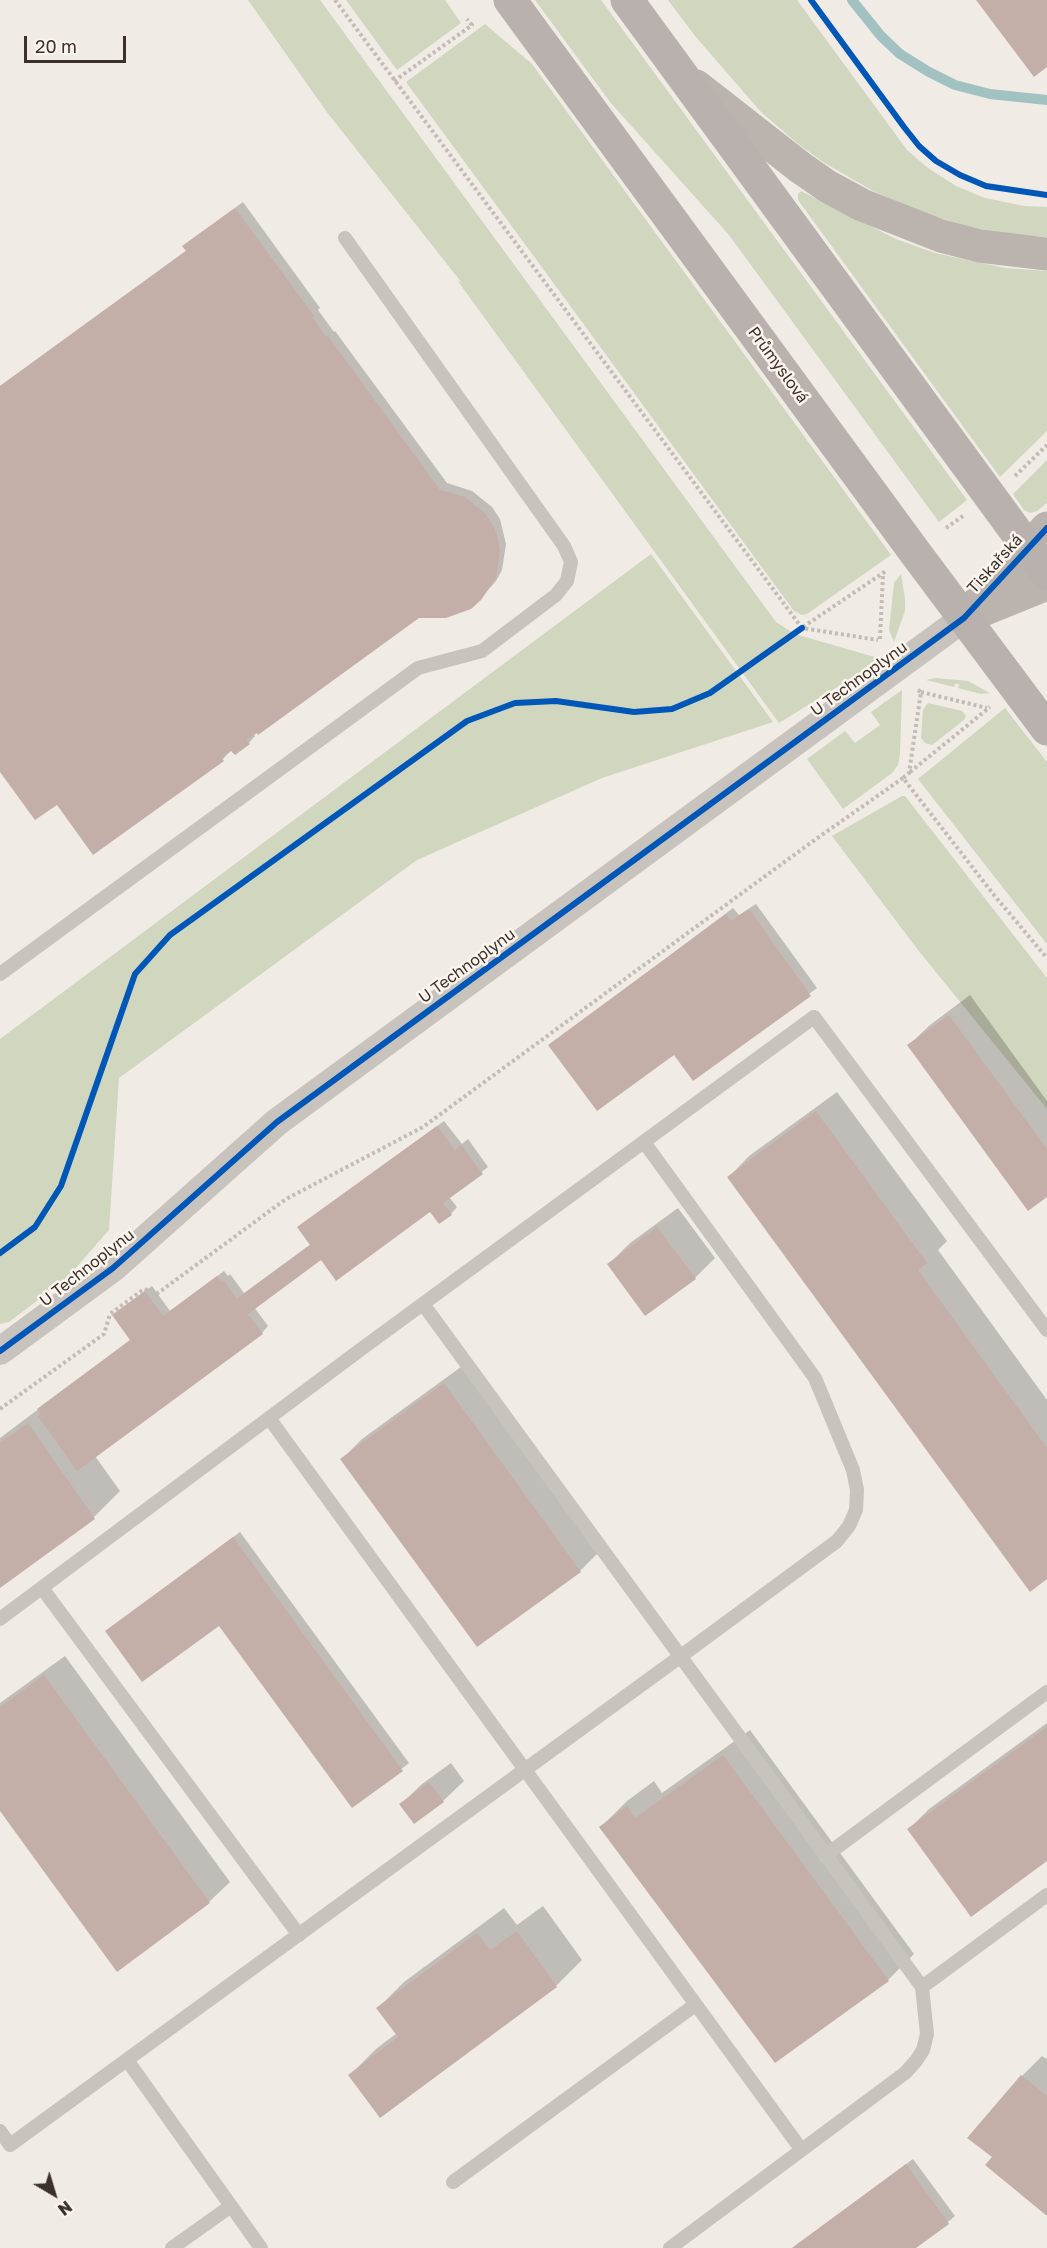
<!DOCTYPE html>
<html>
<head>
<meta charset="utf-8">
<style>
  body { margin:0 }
  #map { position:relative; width:1047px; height:2248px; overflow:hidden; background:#f0ebe5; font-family:"Golos Text",sans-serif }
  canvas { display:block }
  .north { position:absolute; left:24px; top:2164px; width:60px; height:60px; -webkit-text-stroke:4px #fbf5ee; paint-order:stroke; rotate:142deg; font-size:16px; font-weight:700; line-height:24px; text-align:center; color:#3b302b }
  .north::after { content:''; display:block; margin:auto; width:21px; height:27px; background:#3b302b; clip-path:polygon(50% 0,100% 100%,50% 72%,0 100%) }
  .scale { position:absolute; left:24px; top:36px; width:102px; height:27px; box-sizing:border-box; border:3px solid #3b302b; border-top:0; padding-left:8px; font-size:18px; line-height:21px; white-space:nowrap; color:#3b302b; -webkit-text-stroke:4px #fbf5ee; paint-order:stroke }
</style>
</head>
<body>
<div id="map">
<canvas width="1047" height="2248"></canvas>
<div class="north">N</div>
<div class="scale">20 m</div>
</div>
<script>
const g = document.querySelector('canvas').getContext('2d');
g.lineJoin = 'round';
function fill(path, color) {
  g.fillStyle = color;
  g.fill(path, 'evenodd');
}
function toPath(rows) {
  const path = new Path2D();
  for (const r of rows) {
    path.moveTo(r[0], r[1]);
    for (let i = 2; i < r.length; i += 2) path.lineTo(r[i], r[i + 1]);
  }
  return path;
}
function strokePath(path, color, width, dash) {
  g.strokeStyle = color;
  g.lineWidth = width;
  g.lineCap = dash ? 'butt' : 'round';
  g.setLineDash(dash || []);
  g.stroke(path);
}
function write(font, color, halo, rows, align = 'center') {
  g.font = font + ' "Golos Text",sans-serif';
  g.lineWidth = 5;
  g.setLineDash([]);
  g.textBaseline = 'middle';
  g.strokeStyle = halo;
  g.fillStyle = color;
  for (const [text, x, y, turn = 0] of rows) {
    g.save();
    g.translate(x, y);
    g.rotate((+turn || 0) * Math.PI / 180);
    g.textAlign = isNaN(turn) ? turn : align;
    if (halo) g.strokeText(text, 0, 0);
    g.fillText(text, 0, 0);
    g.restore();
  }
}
const green = toPath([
  [248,0,320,0,776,622,795,634,878,658,855,676,779,723,457,280,462,283,326,111],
  [346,0,445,0,461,23,397,70],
  [535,0,601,0,967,500,939,522,729,235,610,102],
  [668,0,797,0,907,150,928,168,956,186,985,198,1024,206,1047,207,1047,237,1011,235,962,225,921,212,873,191,823,162,797,143,761,112,695,36],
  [485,24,532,64,891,555,807,614,802,615,794,611,406,82],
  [801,191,896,239,935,253,1005,268,1047,271,1047,431,1000,477,798,200,798,194],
  [1047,460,1047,503,1037,511,1030,513,1024,510,1013,494],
  [651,554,773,722,602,778,417,860,119,1078,109,1230,67,1278,9,1322,0,1324,0,1039],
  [901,574,905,599,905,611,894,642,889,630,894,583],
  [936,678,968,681,990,693,981,694,958,688,959,684,955,684,954,687,926,680],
  [902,690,900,754,898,765,892,773,843,809,807,759,845,731,855,743,880,725,871,712],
  [928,703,962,711,966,716,964,720,932,745,925,743,921,738,923,710],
  [1005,708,1047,762,1047,944,918,779],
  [902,796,905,796,1047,978,1047,1109,918,950,832,836]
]);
const shadow = toPath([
  [243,202,320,308,318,310,334,332,335,331,447,483,472,491,492,507,500,519,506,544,502,570,496,581,480,599,419,616,253,733,255,736,249,743,232,749,223,759,57,803,0,769,0,386,187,250,191,240],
  [756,904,817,988,693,1079,674,1053,550,1045,733,908,739,915],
  [970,995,1047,1101,1047,1195,909,1045,930,1025],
  [837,1092,947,1241,938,1250,1047,1400,1047,1577,729,1177,749,1156],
  [444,1121,462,1144,468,1139,488,1167,449,1197,457,1207,451,1214,431,1210,321,1258,254,1307,268,1326,262,1333,95,1456,120,1491,94,1517,0,1586,0,1438,132,1339,121,1309,152,1286,170,1311,224,1271,228,1276,230,1274,244,1293,311,1244,306,1221],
  [678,1208,715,1258,695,1278,609,1264,630,1243],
  [465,1364,600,1551,580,1571,342,1459,362,1439],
  [240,1532,409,1763,353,1806,219,1624,107,1631],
  [65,1656,230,1882,209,1902,0,1808,0,1703],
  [1047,1723,1047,1859,909,1829,929,1809],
  [750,1730,914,1954,888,1980,601,1827,627,1801,654,1781,662,1793],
  [451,1763,464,1781,443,1801,414,1822,401,1804,422,1784],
  [543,1906,582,1960,556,1986,381,2116,350,2075,376,2049,397,2033,378,2008,404,1982,504,1908,517,1925],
  [1042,2056,1047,2059,1047,2214,994,2157,1022,2076],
  [913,2159,955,2216,948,2222,913,2248,792,2248]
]);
const stream = toPath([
  [852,0,881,36,900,54,929,72,955,85,990,94,1047,100]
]);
const building = toPath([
  [976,0,1047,0,1047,67,1034,77],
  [235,208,314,316,312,317,326,337,328,336,440,490,465,497,486,514,493,526,498,538,500,551,496,578,481,600,471,609,446,618,419,618,258,735,257,733,246,740,250,744,235,755,231,751,222,758,224,761,93,855,57,805,35,820,0,772,0,386,186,251,182,246],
  [749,909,811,996,693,1081,674,1055,597,1111,548,1045,726,914,731,921],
  [949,1015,1047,1149,1047,1197,1028,1211,907,1045],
  [816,1111,927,1263,918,1270,1047,1448,1047,1579,1030,1592,727,1177],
  [437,1126,455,1150,461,1145,483,1174,443,1203,452,1215,439,1224,430,1212,336,1281,321,1260,248,1314,263,1334,77,1471,38,1416,41,1414,37,1409,130,1340,112,1315,145,1291,163,1316,217,1276,221,1281,223,1280,237,1299,310,1245,297,1227],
  [657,1227,696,1279,645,1316,607,1264],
  [444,1383,581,1572,477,1647,340,1459],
  [28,1423,95,1519,0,1588,0,1443],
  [233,1537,403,1771,352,1808,219,1626,142,1682,105,1631],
  [44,1675,210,1903,117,1972,0,1811,0,1707],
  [1047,1727,1047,1861,971,1917,907,1829],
  [723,1755,889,1981,775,2063,599,1827,627,1806,635,1818],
  [429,1782,444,1802,414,1824,399,1804],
  [517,1931,557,1987,380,2118,348,2075,398,2037,376,2008,477,1933,490,1950],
  [1021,2075,1047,2096,1047,2216,985,2165,992,2157,967,2138],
  [906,2164,949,2224,916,2248,792,2248]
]);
const path = toPath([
  [335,0,802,628,878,640],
  [811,0,904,127,919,146,936,161,960,175,986,186,1047,195],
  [394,81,472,25,467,19],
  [1015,476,1047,445],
  [946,528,963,516],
  [803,627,886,571],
  [880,639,883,574],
  [918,690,921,692,909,773,903,778,994,895,1047,958],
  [921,692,987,708],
  [910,772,990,707],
  [0,1409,104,1334,110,1314,144,1289,158,1293,286,1199,423,1127,809,844,903,778]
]);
const lane = toPath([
  [0,974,418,668,482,651,556,595,567,581,571,562,564,546,345,238],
  [423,1304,922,1987],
  [269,1418,801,2149],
  [42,1588,299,1935],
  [0,1619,360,1350,814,1017,1047,1330],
  [825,1856,1047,1692],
  [127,2060,261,2248],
  [0,2131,10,2145,681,1656,837,1541,849,1526,856,1510,857,1490,853,1470,815,1378,644,1142],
  [453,2182,695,2005],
  [172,2248,231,2206],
  [670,2248,905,2073,916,2061,923,2050,927,2034,922,1987,1047,1895]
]);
const street = toPath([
  [0,1351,113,1268,277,1122,964,618]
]);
const secondary = toPath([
  [696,86,801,168,827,186,862,205,941,236,980,246,1047,254],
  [973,614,1047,584],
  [964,618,1047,528]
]);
const primary = toPath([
  [510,0,914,551,1047,729],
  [627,0,1047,574]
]);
const cycleway = toPath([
  [811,0,904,127,919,146,936,161,960,175,986,186,1047,195],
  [0,1253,35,1227,61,1186,135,974,170,935,467,721,515,703,556,701,634,712,672,709,710,693,802,628],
  [0,1351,113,1268,277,1122,964,618,1047,528]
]);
const streetNames = [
  ["Průmyslová",778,365,54],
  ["Tiskařská",995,564,-48],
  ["U Technoplynu",859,679,-36],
  ["U Technoplynu",467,966,-36],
  ["U Technoplynu",87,1268,-38]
];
fill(green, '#d1d6bf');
fill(shadow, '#0003');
strokePath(stream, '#a1c2c1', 10);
fill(building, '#c3afa7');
strokePath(path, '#c2bbb6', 4, [3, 3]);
strokePath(lane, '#c9c3be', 14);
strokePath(street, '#c9c3be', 28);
strokePath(secondary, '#bab3ae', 33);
strokePath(primary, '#b8b1ad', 33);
strokePath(cycleway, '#0057b8', 6);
write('16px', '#3b302b', '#fbf5ee', streetNames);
</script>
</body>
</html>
